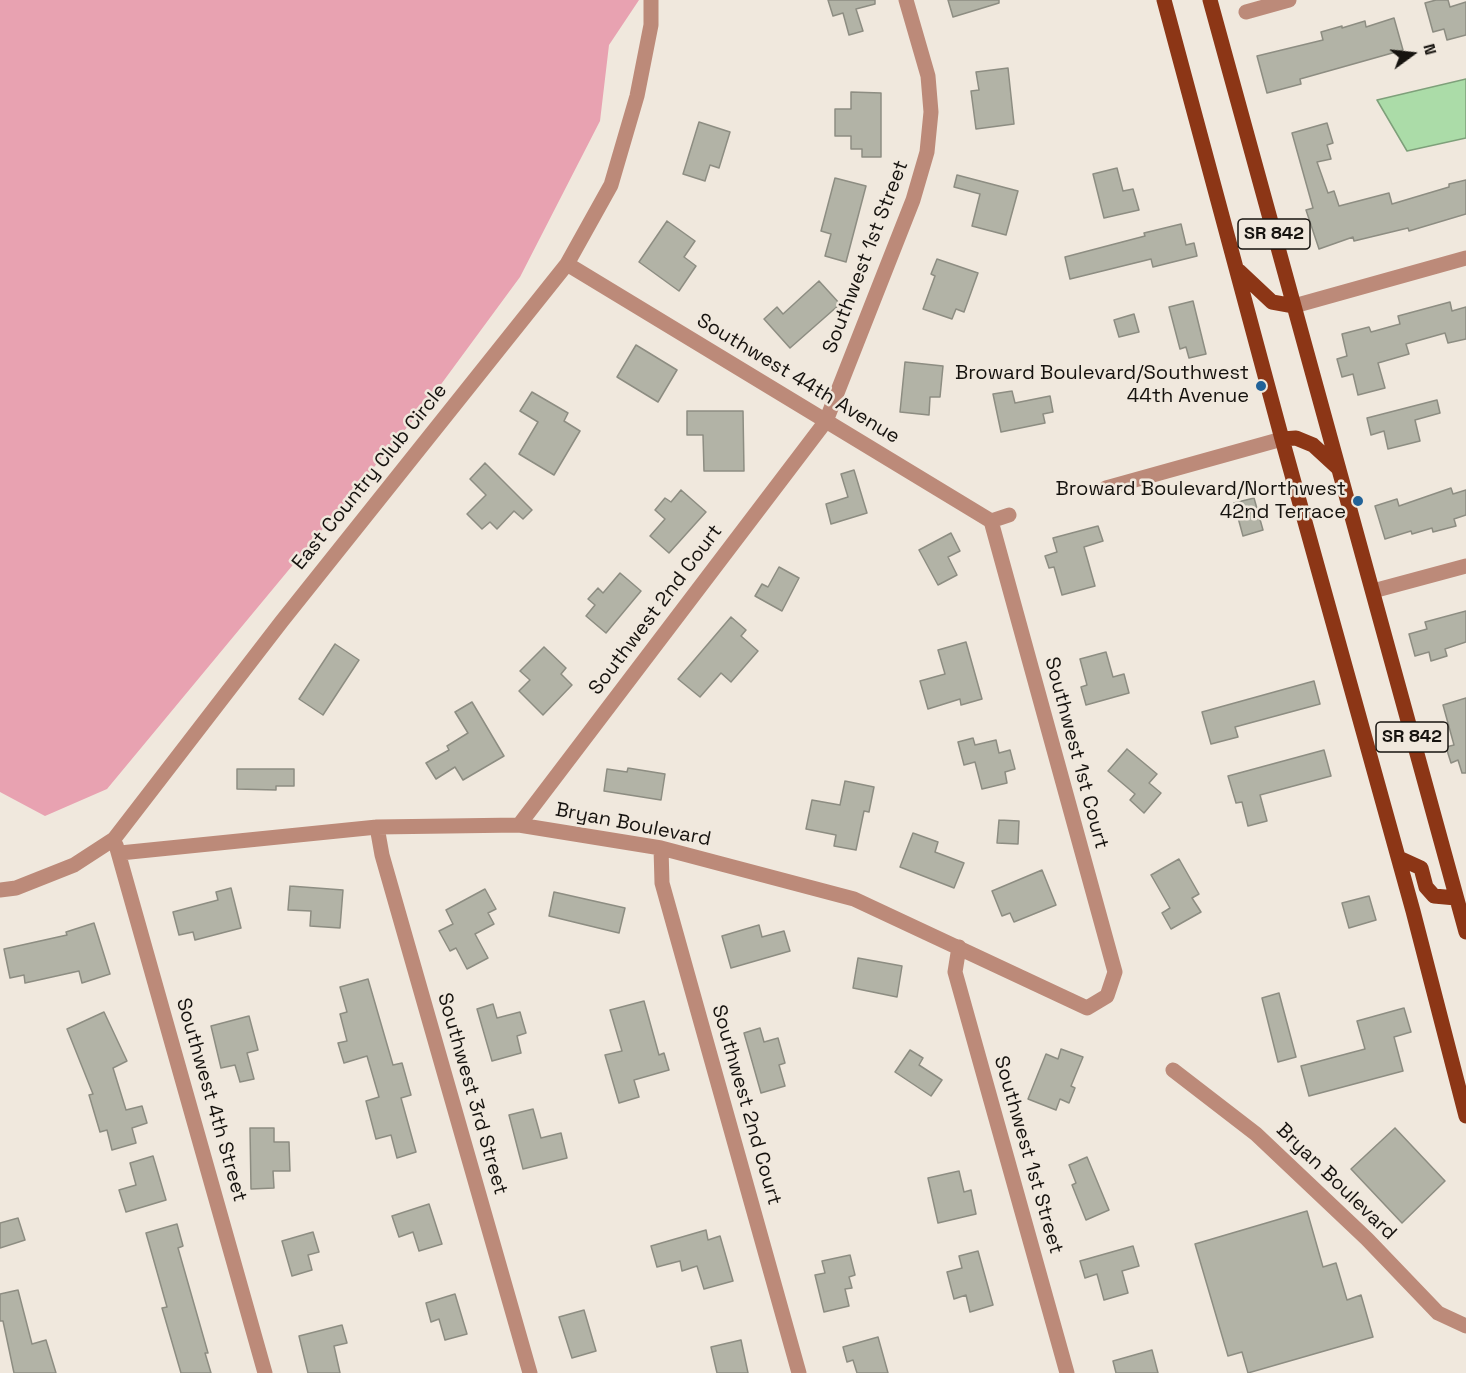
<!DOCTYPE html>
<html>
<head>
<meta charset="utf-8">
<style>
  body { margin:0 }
  #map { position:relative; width:1466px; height:1373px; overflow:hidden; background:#f0e8dd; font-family:"Space Grotesk",sans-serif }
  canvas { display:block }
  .north { position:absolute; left:1382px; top:24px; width:60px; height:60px; -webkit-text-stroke:4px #f0e8dd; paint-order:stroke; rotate:75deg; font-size:16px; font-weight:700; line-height:24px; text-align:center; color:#16130f }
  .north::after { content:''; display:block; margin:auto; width:21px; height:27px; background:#16130f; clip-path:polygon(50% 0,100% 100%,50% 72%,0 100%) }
</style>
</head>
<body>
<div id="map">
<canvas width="1466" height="1373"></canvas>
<div class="north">N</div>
</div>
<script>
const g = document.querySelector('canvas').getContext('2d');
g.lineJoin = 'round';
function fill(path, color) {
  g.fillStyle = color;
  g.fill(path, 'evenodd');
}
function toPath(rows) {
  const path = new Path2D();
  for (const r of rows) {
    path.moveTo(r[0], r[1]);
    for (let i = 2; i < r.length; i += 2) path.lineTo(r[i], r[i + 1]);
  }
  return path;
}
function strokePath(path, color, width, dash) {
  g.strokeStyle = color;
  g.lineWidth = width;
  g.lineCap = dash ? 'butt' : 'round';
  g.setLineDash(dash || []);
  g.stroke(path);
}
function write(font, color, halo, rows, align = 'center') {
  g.font = font + ' "Space Grotesk",sans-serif';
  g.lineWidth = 5;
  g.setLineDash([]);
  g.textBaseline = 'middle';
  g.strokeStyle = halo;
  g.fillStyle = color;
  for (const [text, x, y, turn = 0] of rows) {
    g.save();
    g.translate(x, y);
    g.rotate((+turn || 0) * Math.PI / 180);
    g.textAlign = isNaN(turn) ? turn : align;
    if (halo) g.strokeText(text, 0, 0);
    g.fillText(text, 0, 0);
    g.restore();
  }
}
const green = toPath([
  [0,0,639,0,609,45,600,121,520,277,428,402,107,789,45,816,0,792]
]);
const water = toPath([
  [1466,79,1466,138,1407,151,1377,100,1466,79]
]);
const building = toPath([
  [828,0,875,0,875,4,856,9,863,31,849,35,843,13,833,16,828,0],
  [948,0,999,0,999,3,953,17,948,0],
  [1436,0,1448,0,1450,7,1466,2,1466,35,1447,40,1444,29,1433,32,1425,3,1436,0],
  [1394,18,1403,50,1300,79,1301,84,1267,93,1257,56,1323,40,1321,32,1342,26,1342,28,1365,21,1366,27,1394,18],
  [1008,68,1014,124,976,129,971,91,979,90,976,72,1008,68],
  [851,92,881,93,881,157,862,157,862,149,851,149,851,136,835,136,835,109,851,109,851,92],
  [699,122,730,132,719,168,710,165,705,181,683,174,699,122],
  [1327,123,1333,143,1327,145,1331,159,1317,162,1328,193,1334,191,1339,206,1389,193,1392,204,1449,187,1449,184,1466,180,1466,214,1409,231,1408,228,1354,241,1353,237,1319,249,1306,210,1313,208,1292,133,1327,123],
  [1117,168,1123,191,1133,189,1139,210,1104,218,1093,174,1117,168],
  [957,175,1018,191,1006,235,972,226,980,194,954,187,957,175],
  [835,178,866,186,846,262,825,256,831,234,821,231,835,178],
  [667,221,695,241,684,257,696,266,679,291,639,262,667,221],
  [1181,224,1186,245,1194,243,1197,256,1153,267,1151,259,1070,279,1065,257,1145,236,1144,233,1181,224],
  [937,259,978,273,964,312,956,309,952,319,923,309,935,276,931,274,937,259],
  [819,281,840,304,790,348,764,319,777,307,783,314,819,281],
  [1193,301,1206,354,1189,358,1186,347,1180,349,1169,307,1193,301],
  [1450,302,1452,311,1466,307,1466,339,1448,343,1445,333,1406,344,1409,354,1378,363,1385,388,1358,395,1353,374,1342,377,1337,359,1347,356,1342,334,1369,327,1371,332,1400,324,1398,316,1450,302],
  [1134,314,1139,332,1119,337,1114,320,1134,314],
  [636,345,677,370,658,402,617,377,636,345],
  [905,362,943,366,940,397,930,397,929,415,900,412,905,362],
  [1012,391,1015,403,1050,396,1053,412,1043,414,1045,423,1001,432,993,394,1012,391],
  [532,392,568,413,564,421,580,431,554,475,519,454,538,422,520,411,532,392],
  [1437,400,1440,413,1415,420,1420,441,1388,449,1384,431,1371,435,1367,418,1437,400],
  [687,411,743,411,744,471,704,471,703,435,687,435,687,411],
  [485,463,532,510,523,519,514,511,497,529,490,522,482,529,467,514,486,495,470,479,485,463],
  [854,470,867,513,831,524,826,504,848,497,841,474,854,470],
  [1451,488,1453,494,1466,490,1466,515,1454,519,1456,526,1433,532,1432,528,1412,534,1411,531,1385,539,1375,506,1397,499,1399,506,1451,488],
  [681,490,706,512,669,553,650,536,665,519,655,510,665,498,671,502,681,490],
  [1254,498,1263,530,1243,536,1234,503,1254,498],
  [1098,526,1103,541,1084,547,1095,586,1062,595,1054,567,1049,568,1045,556,1057,552,1053,538,1098,526],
  [951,533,960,551,948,557,957,575,938,585,919,550,951,533],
  [779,567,799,578,782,611,755,596,762,584,768,587,779,567],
  [620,573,641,591,606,633,586,616,595,605,588,599,598,588,603,593,620,573],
  [1466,611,1466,642,1445,649,1447,656,1431,661,1429,652,1415,656,1409,634,1427,629,1425,622,1466,611],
  [731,617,746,630,741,636,758,651,731,682,721,673,700,697,678,679,731,617],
  [966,642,982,699,961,705,960,699,928,709,920,681,945,674,938,650,966,642],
  [335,644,359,660,323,715,299,699,335,644],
  [544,647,566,668,561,674,572,685,543,715,519,691,530,680,520,671,544,647],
  [1106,652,1113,677,1124,674,1129,693,1086,705,1081,687,1087,685,1080,659,1106,652],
  [1314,681,1320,704,1235,727,1238,737,1211,744,1202,712,1314,681],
  [1466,698,1466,773,1462,773,1458,760,1451,763,1446,747,1454,745,1443,705,1466,698],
  [472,702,504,756,463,780,455,767,436,779,426,763,449,750,447,746,468,733,455,712,472,702],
  [973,738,975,745,996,740,999,753,1010,750,1015,769,1005,772,1007,783,982,789,975,762,964,765,958,742,973,738],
  [1127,749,1157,774,1149,783,1161,793,1144,813,1130,800,1135,794,1108,771,1127,749],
  [1324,750,1331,776,1260,795,1267,821,1248,826,1242,802,1236,803,1228,776,1324,750],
  [628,768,665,774,661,800,604,791,607,769,627,772,628,768],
  [237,769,294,769,294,786,276,786,276,790,237,789,237,769],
  [845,781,874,787,869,812,864,811,856,850,834,846,836,835,806,829,812,800,840,805,845,781],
  [999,820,1019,821,1018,844,997,843,999,820],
  [913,833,938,842,935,852,964,863,954,888,900,867,913,833],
  [1179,859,1199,894,1192,898,1201,912,1171,929,1162,913,1170,908,1151,875,1179,859],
  [1042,870,1056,905,1014,922,1010,913,1002,916,992,891,1042,870],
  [290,886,343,890,340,928,310,926,311,911,288,910,290,886],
  [231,888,241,928,195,940,193,932,179,935,173,912,218,900,216,892,231,888],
  [485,889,496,909,488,913,494,924,475,934,488,958,467,969,456,948,450,951,439,931,453,924,446,910,485,889],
  [554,892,625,908,619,933,549,916,554,892],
  [1369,896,1376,920,1349,928,1342,903,1369,896],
  [94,923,110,974,82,983,79,971,25,983,24,975,10,978,4,949,67,935,66,932,94,923],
  [759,925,762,937,784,931,790,951,731,968,722,936,759,925],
  [858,958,902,966,897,997,853,988,858,958],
  [368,979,393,1065,402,1063,411,1095,401,1098,416,1152,397,1158,391,1135,376,1139,366,1101,379,1097,367,1056,344,1063,338,1043,347,1041,340,1014,347,1012,340,987,368,979],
  [1279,993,1296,1057,1278,1062,1262,998,1279,993],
  [644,1001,659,1055,664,1053,669,1070,634,1080,639,1097,619,1103,605,1055,622,1051,610,1010,644,1001],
  [493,1004,497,1018,520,1012,526,1033,517,1036,521,1053,492,1061,477,1009,493,1004],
  [1404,1008,1411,1032,1394,1037,1403,1071,1309,1096,1301,1066,1365,1049,1357,1021,1404,1008],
  [104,1012,127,1061,113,1068,126,1110,142,1106,147,1123,132,1128,136,1143,112,1150,107,1130,100,1132,89,1095,93,1094,67,1029,104,1012],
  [249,1016,258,1050,247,1053,254,1079,240,1082,235,1065,221,1068,211,1026,249,1016],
  [760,1028,764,1042,778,1038,785,1063,779,1065,785,1086,761,1093,744,1033,760,1028],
  [1061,1049,1083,1057,1071,1086,1075,1088,1069,1103,1060,1099,1056,1110,1028,1099,1046,1054,1058,1059,1061,1049],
  [910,1050,923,1058,919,1065,942,1080,931,1096,895,1072,910,1050],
  [533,1109,541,1138,561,1133,567,1158,523,1169,509,1115,533,1109],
  [250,1128,274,1128,274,1142,289,1142,290,1171,273,1171,274,1188,251,1189,250,1128],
  [1395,1128,1445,1181,1402,1223,1351,1169,1395,1128],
  [153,1156,166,1200,126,1212,119,1190,136,1185,130,1163,153,1156],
  [1087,1157,1109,1210,1086,1220,1072,1185,1076,1183,1069,1165,1087,1157],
  [959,1171,964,1192,971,1190,976,1214,938,1223,928,1178,959,1171],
  [429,1204,442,1244,419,1251,413,1232,399,1237,392,1216,429,1204],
  [1307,1211,1323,1267,1336,1263,1347,1300,1361,1295,1373,1337,1248,1373,1242,1352,1228,1356,1195,1244,1307,1211],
  [18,1218,25,1240,0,1248,0,1223,18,1218],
  [177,1224,183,1246,178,1248,208,1353,205,1353,211,1373,181,1373,162,1308,167,1307,146,1233,177,1224],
  [706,1230,708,1240,720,1236,733,1281,704,1289,697,1266,682,1271,680,1261,657,1267,651,1246,706,1230],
  [313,1232,319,1252,308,1255,312,1270,292,1276,282,1241,313,1232],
  [1133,1246,1139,1266,1122,1271,1128,1293,1104,1300,1097,1274,1085,1278,1080,1261,1133,1246],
  [978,1251,993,1305,970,1312,966,1295,954,1299,947,1272,962,1268,959,1256,978,1251],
  [850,1255,855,1275,849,1277,852,1288,845,1289,849,1306,824,1312,815,1275,825,1273,822,1261,850,1255],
  [18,1290,32,1344,46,1340,56,1373,14,1373,3,1321,0,1321,0,1294,18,1290],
  [455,1294,467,1334,445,1340,439,1319,431,1322,426,1303,455,1294],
  [584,1310,596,1351,572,1358,559,1317,584,1310],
  [342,1325,347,1343,334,1346,340,1373,308,1373,299,1336,342,1325],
  [878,1337,888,1373,857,1373,853,1360,847,1362,843,1347,878,1337],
  [741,1340,748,1373,717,1373,711,1347,741,1340],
  [1152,1350,1158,1373,1116,1373,1113,1361,1152,1350]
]);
const minor = toPath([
  [1246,12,1289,0],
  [567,264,991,521,1009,515],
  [1294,306,1466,258],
  [1106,488,1282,439],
  [1373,591,1466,566],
  [519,825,826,421,913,200,927,152,931,112,928,76,906,0],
  [377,827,382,855,530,1373],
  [116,845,265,1373],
  [661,848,662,883,799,1373],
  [120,853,377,827,519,825,661,848,854,899,1087,1008,1107,996,1115,972,991,521],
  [0,890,16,888,74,865,114,839,282,621,567,264,611,185,637,96,651,25,651,0],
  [959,947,955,972,1067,1373],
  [1173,1070,1256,1134,1367,1239,1438,1313,1466,1326]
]);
const primary = toPath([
  [1164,0,1282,439,1413,911,1466,1116],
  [1210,0,1466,932],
  [1239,271,1272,302,1294,306],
  [1282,439,1296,438,1313,445,1338,468],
  [1399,858,1421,868,1426,887,1434,896,1456,898]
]);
const markers = [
  [1261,386,6,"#216298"],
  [1358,501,6,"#216298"]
];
const shields = [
  [1274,234,72],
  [1412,737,72]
];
const shieldNames = [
  ["SR 842",1274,234],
  ["SR 842",1412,737]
];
const streetNames = [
  ["Southwest 1st Street",866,257,-69],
  ["Southwest 44th Avenue",798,379,31],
  ["East Country Club Circle",370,477,-51],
  ["Southwest 2nd Court",656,610,-53],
  ["Southwest 1st Court",1076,753,75],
  ["Bryan Boulevard",633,825,11],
  ["Southwest 3rd Street",472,1094,74],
  ["Southwest 4th Street",211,1100,74],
  ["Southwest 2nd Court",746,1105,74],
  ["Southwest 1st Street",1028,1155,74],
  ["Bryan Boulevard",1336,1182,44]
];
const poiNames = [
  ["Broward Boulevard/Southwest",1249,374],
  ["44th Avenue",1249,397],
  ["Broward Boulevard/Northwest",1346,490],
  ["42nd Terrace",1346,513]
];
fill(green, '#e8a2b1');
fill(water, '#abdca8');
strokePath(water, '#7ea07a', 1.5);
fill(building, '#b2b3a6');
strokePath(building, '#8d8d82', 1.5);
strokePath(minor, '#bc8a79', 15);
strokePath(primary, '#8c3616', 15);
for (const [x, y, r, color] of markers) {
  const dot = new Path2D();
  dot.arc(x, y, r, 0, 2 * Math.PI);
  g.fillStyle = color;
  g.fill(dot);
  strokePath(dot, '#f0e8dd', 2);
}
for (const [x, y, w] of shields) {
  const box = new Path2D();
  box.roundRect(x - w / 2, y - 15, w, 30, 4.5);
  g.fillStyle = '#f0e8dd';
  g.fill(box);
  strokePath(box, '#16130f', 1.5);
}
write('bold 18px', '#16130f', null, shieldNames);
write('20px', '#16130f', '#f0e8dd', streetNames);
write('20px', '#16130f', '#f0e8dd', poiNames, 'right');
</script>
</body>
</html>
